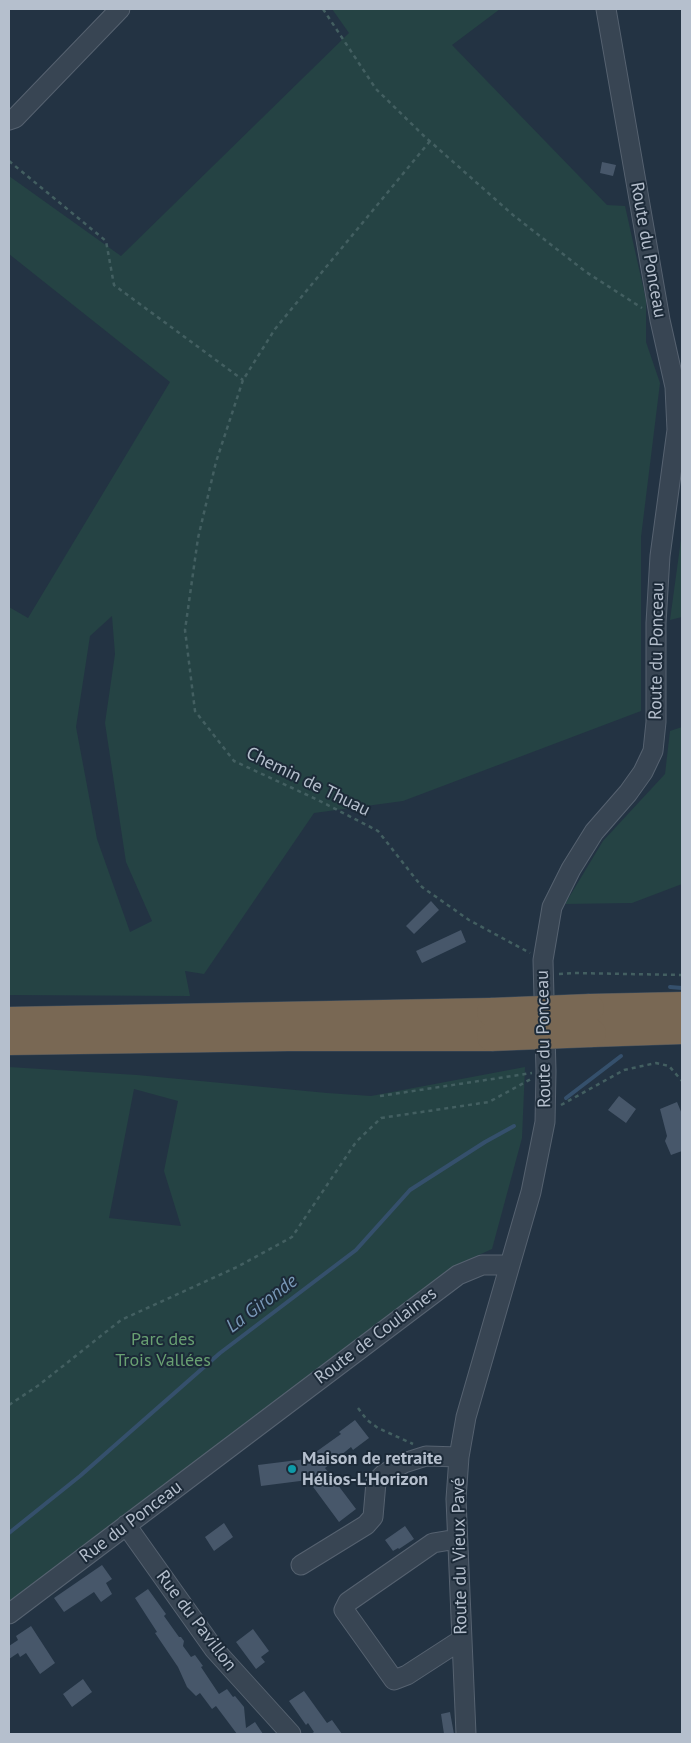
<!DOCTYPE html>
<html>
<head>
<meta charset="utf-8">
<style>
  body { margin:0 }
  #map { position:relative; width:691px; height:1743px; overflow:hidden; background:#233343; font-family:"PT Sans",sans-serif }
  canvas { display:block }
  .frame { position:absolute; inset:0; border:10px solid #b5bfcd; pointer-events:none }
</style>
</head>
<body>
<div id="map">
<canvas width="691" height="1743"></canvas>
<div class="frame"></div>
</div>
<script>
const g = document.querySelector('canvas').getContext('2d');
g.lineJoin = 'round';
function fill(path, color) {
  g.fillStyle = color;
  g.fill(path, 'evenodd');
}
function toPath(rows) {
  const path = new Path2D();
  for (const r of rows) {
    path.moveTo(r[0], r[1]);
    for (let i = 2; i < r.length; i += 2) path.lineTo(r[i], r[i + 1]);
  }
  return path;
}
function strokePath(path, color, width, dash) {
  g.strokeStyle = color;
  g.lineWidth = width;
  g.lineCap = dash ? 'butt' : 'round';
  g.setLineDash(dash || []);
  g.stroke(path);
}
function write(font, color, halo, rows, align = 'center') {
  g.font = font + ' "PT Sans",sans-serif';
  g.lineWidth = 4;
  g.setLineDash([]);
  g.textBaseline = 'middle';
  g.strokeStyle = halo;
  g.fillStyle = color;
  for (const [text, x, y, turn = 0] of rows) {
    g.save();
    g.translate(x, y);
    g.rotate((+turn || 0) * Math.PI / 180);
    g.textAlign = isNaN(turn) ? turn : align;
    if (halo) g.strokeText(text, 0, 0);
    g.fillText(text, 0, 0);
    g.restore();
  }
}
const green = toPath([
  [332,9,500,9,452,45,607,205,625,206,646,300,646,342,660,383,641,537,641,711,403,801,314,813,204,974,185,971,190,996,9,995,9,607,28,618,170,382,9,254,9,176,121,256,349,33],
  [112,616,115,654,105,723,126,862,152,921,130,932,97,839,76,727,90,636],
  [682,532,682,617,670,620],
  [682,727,682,884,632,903,565,904,603,841,665,774,670,731],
  [9,1067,137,1075,327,1093,371,1096,525,1067,522,1138,492,1249,452,1267,9,1602],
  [134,1089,178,1101,164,1171,181,1226,109,1218]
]);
const stream = toPath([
  [670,987,682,988],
  [566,1098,621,1056],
  [9,1533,80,1476,220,1353,356,1250,410,1190,485,1142,514,1126]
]);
const building = toPath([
  [602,162,616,165,613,176,600,173],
  [431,901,439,910,414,934,406,926],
  [461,930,466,942,422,963,416,951],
  [619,1096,636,1109,626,1123,608,1110],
  [677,1102,682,1114,682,1151,671,1155,665,1141,667,1136,660,1109],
  [355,1420,369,1438,353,1450,351,1447,325,1468,356,1509,339,1522,308,1480,261,1486,258,1465,306,1459,341,1434,339,1432],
  [224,1523,233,1537,214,1551,205,1537],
  [405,1526,414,1539,399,1549,398,1548,393,1551,385,1540],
  [102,1565,112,1579,106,1583,112,1594,101,1602,94,1592,64,1612,54,1598],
  [148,1589,166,1614,164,1616,179,1637,181,1637,184,1641,183,1646,191,1657,195,1655,203,1666,201,1667,219,1694,227,1689,233,1697,235,1696,244,1707,246,1728,255,1722,263,1734,237,1734,216,1706,212,1709,200,1693,196,1696,187,1687,178,1667,155,1633,157,1632,135,1598],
  [31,1626,55,1663,40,1674,26,1653,20,1657,18,1653,9,1659,9,1646,18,1640,16,1636],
  [253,1629,269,1651,261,1657,265,1662,256,1669,236,1642],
  [83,1679,92,1692,72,1707,63,1694],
  [304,1691,327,1723,332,1720,342,1734,311,1734,314,1732,308,1723,306,1725,289,1701],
  [450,1712,454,1734,444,1734,441,1714]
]);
const path = toPath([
  [323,9,376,89,424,136,513,215,586,272,642,308],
  [430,141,275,329,243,380,216,462,198,538,185,630,195,711,234,761,318,800,378,831,422,887,469,920,530,953],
  [9,161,106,241,114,285,243,380],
  [559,974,574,973,682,975],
  [380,1096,532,1073],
  [561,1105,624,1070,656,1063,669,1066,682,1081],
  [9,1405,39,1385,121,1320,237,1267,292,1237,356,1142,381,1118,489,1102,531,1079],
  [358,1408,367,1420,378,1428,413,1444]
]);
const minor = toPath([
  [9,120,15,118,120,9],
  [126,1525,214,1649,291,1734],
  [457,1539,433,1543,348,1602,344,1610,394,1680,407,1675,461,1640],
  [301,1565,366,1525,373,1517,376,1482,384,1474,404,1463,426,1456,459,1457],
  [9,1614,458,1275,482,1265,509,1265],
  [466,1734,456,1499,459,1457,466,1417,531,1192,545,1122,546,1071,543,960,552,907,571,869,594,832,628,793,643,772,653,751,656,722,656,623,660,556,677,430,675,387,660,320,606,9]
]);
const highway = toPath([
  [590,1008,682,1006],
  [9,1021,491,1012],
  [592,1033,682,1030],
  [9,1041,288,1037,491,1037]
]);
const highwayBridge = toPath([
  [491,1012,590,1008],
  [491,1037,592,1033]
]);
const markers = [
  [292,1469,5,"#0f9aa8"]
];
const streetNames = [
  ["Route du Ponceau",648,250,80],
  ["Route du Ponceau",657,651,-89],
  ["Chemin de Thuau",308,782,26],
  ["Route du Ponceau",544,1039,-91],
  ["Route de Coulaines",376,1336,-37],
  ["Rue du Ponceau",131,1522,-37],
  ["Route du Vieux Pavé",460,1556,-91],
  ["Rue du Pavillon",196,1621,53]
];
const parkNames = [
  ["Parc des",163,1340],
  ["Trois Vallées",163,1361]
];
const poiNames = [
  ["Maison de retraite",302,1459],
  ["Hélios-L'Horizon",302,1480]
];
const waterNames = [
  ["La Gironde",262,1304,-37]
];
fill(green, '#254344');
strokePath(stream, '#35506c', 4);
fill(building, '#47576a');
strokePath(minor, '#566270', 21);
strokePath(highway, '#424f5d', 29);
strokePath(path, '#435f61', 2.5, [4, 4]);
strokePath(minor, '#384553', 19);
strokePath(highway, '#796854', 28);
strokePath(highwayBridge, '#424f5d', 29, []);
strokePath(highwayBridge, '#796854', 28);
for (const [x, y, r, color] of markers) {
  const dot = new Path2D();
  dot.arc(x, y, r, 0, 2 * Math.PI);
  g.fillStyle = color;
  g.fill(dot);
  strokePath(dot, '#1c2a38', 2);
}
write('18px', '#b5bfcd', '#1c2a38', streetNames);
write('18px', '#69a072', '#1c2a38', parkNames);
write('bold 18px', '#b5bfcd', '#1c2a38', poiNames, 'left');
write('italic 19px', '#7998b7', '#1c2a38', waterNames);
</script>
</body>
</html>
